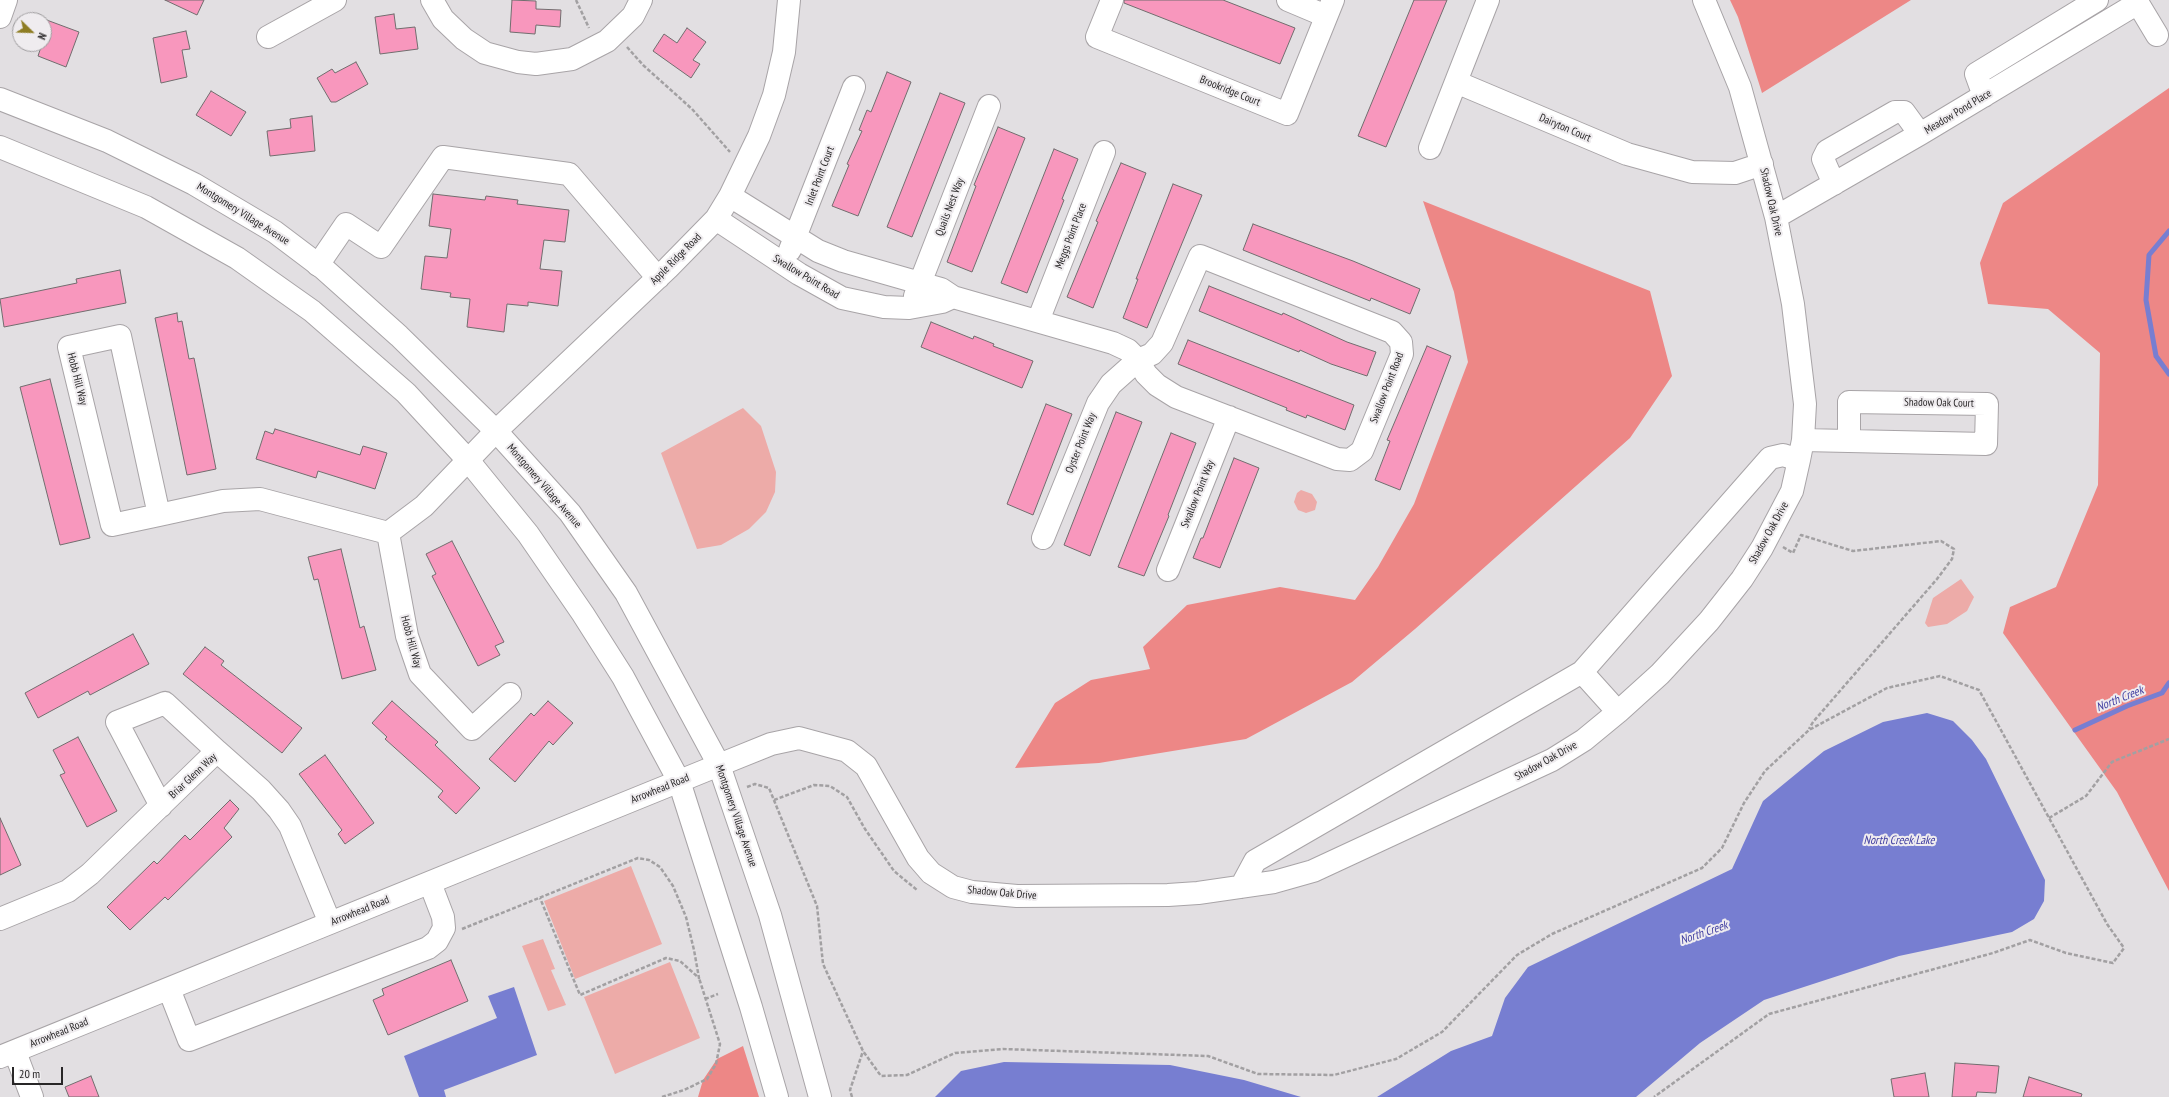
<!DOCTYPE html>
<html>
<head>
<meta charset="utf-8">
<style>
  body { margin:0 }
  #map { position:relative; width:2169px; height:1097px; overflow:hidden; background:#e2dfe2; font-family:"PT Sans Narrow",sans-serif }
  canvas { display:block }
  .north { position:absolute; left:12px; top:12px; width:40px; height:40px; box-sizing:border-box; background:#efecef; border:1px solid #9f9d9f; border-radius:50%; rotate:113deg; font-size:11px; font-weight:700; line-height:16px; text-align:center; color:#282627 }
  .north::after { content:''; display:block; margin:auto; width:14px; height:18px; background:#8e7d23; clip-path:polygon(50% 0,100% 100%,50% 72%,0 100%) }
  .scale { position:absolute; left:12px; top:1067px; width:51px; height:18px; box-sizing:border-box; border:2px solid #282627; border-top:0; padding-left:5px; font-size:12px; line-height:14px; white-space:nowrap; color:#282627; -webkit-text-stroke:3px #efecef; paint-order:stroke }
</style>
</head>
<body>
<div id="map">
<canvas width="2169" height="1097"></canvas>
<div class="north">N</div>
<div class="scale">20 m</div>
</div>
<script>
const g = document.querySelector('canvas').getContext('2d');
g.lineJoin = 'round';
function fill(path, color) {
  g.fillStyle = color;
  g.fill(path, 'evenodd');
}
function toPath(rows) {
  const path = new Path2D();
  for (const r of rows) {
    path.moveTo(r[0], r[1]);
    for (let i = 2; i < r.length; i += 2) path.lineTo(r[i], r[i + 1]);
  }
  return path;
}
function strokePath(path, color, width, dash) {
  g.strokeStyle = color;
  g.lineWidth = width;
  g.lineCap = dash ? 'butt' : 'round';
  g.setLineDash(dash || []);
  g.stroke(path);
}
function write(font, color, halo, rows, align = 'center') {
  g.font = font + ' "PT Sans Narrow",sans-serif';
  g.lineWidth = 4;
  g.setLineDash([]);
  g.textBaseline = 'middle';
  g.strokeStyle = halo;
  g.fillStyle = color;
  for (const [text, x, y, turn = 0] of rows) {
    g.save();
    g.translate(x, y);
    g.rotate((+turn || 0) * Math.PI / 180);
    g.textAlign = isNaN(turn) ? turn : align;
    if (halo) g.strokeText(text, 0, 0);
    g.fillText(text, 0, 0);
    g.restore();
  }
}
const green = toPath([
  [743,408,761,426,776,472,775,492,766,512,749,529,721,545,697,549,661,453],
  [1301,490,1312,494,1317,502,1315,510,1306,513,1298,510,1294,502,1297,493],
  [1961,579,1974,597,1967,611,1947,624,1928,627,1925,623,1933,598],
  [631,866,662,944,575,979,544,901],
  [543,939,555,969,551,970,566,1005,548,1011,522,946],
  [670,962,700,1038,615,1074,584,997]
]);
const forest = toPath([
  [1730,0,1911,0,1762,93,1738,17],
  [2169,88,2169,891,2117,792,2003,633,2010,607,2056,587,2098,485,2100,353,2048,309,1988,304,1980,263,2003,203],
  [1423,201,1650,291,1672,376,1630,438,1415,629,1352,682,1246,739,1099,763,1015,768,1055,703,1091,680,1150,669,1143,647,1187,605,1280,587,1355,600,1378,567,1414,504,1468,362,1454,292],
  [743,1046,759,1097,698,1097,703,1080,717,1059]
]);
const water = toPath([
  [1927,713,1953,721,1972,740,1986,759,2045,880,2044,901,2034,919,2012,932,1899,956,1764,1000,1700,1043,1636,1097,1377,1097,1451,1051,1492,1036,1505,998,1528,967,1732,869,1763,801,1824,751,1883,722],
  [514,987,537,1055,444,1090,446,1097,419,1097,404,1056,497,1018,488,996],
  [1004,1062,1170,1065,1244,1080,1301,1097,935,1097,961,1071]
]);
const stream = toPath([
  [2169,231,2149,255,2146,300,2156,356,2169,374],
  [2075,730,2127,706,2162,693,2169,683]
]);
const building = toPath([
  [165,0,204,0,197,15,165,0],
  [512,0,536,1,536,9,561,10,560,27,536,25,535,34,510,32,512,0],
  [1124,0,1223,0,1295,28,1280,64,1124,3,1124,0],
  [1414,0,1447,0,1386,147,1358,136,1414,0],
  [394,14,396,29,415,27,418,49,380,54,375,17,394,14],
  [44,19,79,32,66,67,38,56,41,47,35,45,44,44,44,19],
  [687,28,706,42,693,60,700,64,691,78,653,51,664,34,677,43,687,28],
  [186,31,190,49,182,50,187,77,161,83,153,38,186,31],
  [356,62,368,84,336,102,331,102,317,78,332,69,335,73,356,62],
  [887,72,911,82,858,216,832,206,849,165,847,164,862,131,859,130,867,110,871,112,887,72],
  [211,91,246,112,231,136,196,115,211,91],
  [940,93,965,103,912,237,887,227,940,93],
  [312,116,315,151,270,156,267,131,291,128,290,119,312,116],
  [998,127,1025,138,972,272,947,262,976,186,974,185,998,127],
  [1054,149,1078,159,1062,199,1064,200,1027,293,1001,283,1054,149],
  [1121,163,1146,173,1093,308,1067,297,1098,222,1096,221,1121,163],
  [1173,184,1202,195,1147,328,1123,318,1138,279,1136,279,1173,184],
  [433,194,485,200,486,196,518,200,517,204,569,210,565,242,544,240,540,269,562,271,558,306,528,302,528,306,507,304,504,332,467,327,470,299,450,297,451,293,421,289,425,256,447,258,451,229,429,226,433,194],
  [1253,224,1353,261,1420,289,1410,314,1371,298,1370,301,1243,250,1253,224],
  [120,270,126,303,4,327,0,299,77,283,76,279,120,270],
  [1209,286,1282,315,1283,313,1347,342,1376,352,1367,376,1331,364,1300,350,1299,352,1199,311,1209,286],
  [177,313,178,322,182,321,189,359,194,358,216,469,187,475,155,318,177,313],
  [931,322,973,339,974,336,994,344,993,346,1033,361,1022,388,921,347,931,322],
  [1188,340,1354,405,1345,430,1307,415,1306,418,1286,410,1287,408,1178,364,1188,340],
  [1427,346,1451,356,1400,490,1375,480,1390,441,1387,440,1427,346],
  [50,379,90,538,60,545,20,387,50,379],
  [1046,404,1072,414,1033,515,1007,504,1046,404],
  [1116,412,1142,422,1090,556,1064,545,1116,412],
  [275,429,360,455,363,446,387,453,375,489,318,471,316,478,256,459,265,431,273,434,275,429],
  [1171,433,1196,443,1168,515,1169,516,1144,576,1118,567,1171,433],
  [1234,458,1259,468,1220,568,1193,558,1201,538,1203,538,1234,458],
  [452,541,504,642,495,646,500,655,478,666,432,576,436,574,426,554,452,541],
  [341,549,360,628,364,626,376,670,342,679,318,579,314,580,308,557,341,549],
  [133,634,149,664,90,695,88,691,38,718,25,693,133,634],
  [205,647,224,661,221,665,302,728,282,753,183,674,205,647],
  [392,701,438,742,435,745,480,788,456,814,438,797,443,791,385,739,387,737,372,723,392,701],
  [548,701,573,723,553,745,549,741,515,782,489,759,531,713,534,716,548,701],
  [78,737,117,811,87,827,60,775,65,773,53,750,78,737],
  [325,755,374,823,345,844,338,834,342,830,299,774,325,755],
  [230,800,239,809,224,828,232,837,168,900,165,897,130,930,107,907,154,861,157,864,185,835,190,840,230,800],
  [0,818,21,865,0,875,0,818],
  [451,960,468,1001,388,1035,373,1000,384,995,382,989,451,960],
  [1955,1063,1999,1066,1996,1093,1977,1092,1976,1097,1952,1097,1955,1063],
  [1925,1073,1929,1097,1894,1097,1891,1079,1925,1073],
  [91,1076,99,1097,69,1097,65,1087,91,1076],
  [2029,1077,2082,1094,2081,1097,2023,1097,2029,1077]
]);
const path = toPath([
  [576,0,589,28],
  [627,47,643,65,692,109,730,152],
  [1783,547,1793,553,1801,535,1853,551,1941,541,1954,549,1952,559,1937,579,1813,722,1809,729],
  [747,787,755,784,769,788,817,906,823,964,863,1051,881,1076,907,1075,955,1053,1003,1049,1208,1056,1258,1074,1334,1075,1396,1059,1442,1032,1517,955,1552,934,1702,868,1722,848,1744,803,1765,771,1809,730,1887,688,1940,676,1979,690,2107,924,2124,948,2113,963,2066,953,2030,940,1993,953,1769,1014,1654,1097],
  [774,800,814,785,830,786,847,797,865,829,894,871,917,890],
  [2049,818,2086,796,2112,762,2169,739],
  [462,929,638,858,649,860,660,867,673,886,686,917,694,950,699,978,680,961,666,958,580,995,540,898],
  [705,999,718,994],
  [662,1097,684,1090,707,1079,716,1064,720,1044,699,978],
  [852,1097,850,1090,863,1051]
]);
const minor = toPath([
  [432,0,443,19,464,39,485,53,518,62,536,64,572,59,607,41,633,16,641,0],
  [1112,0,1097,37,1287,114,1333,0],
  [1288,0,1326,16],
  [2136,0,2157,35],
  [0,17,6,0],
  [268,37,335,0],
  [1456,82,1627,154,1692,172,1735,173,1762,164],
  [1984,96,1976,74,2097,0],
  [1430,148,1488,0],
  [1834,184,1823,159,1827,151,1895,112,1904,112,1920,134],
  [730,196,818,251,843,261,941,289,953,297,1113,343,1128,350,1138,360,1146,374,1157,385,1176,397,1337,459,1350,460,1362,451,1402,354,1401,342,1392,332,1200,256,1162,343,1152,354,1138,360,1111,384,1098,403,1043,538],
  [1776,217,1920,134,2138,3],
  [716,219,799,274,842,298,884,307,909,308,942,302,953,297],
  [790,250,854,87],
  [318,265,346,224,381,247,443,157,569,174,658,278],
  [915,296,989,106],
  [1038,321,1104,152],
  [1803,440,1986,444,1987,404,1849,402,1849,441],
  [159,515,120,336,69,347,112,525,159,515,223,501,260,499,388,533],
  [388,533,424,506,496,431,668,268,716,219,730,196,759,136,774,95,784,52,789,0],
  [388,533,407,636,420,674,472,729,510,694],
  [1168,570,1229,417],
  [1582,672,1618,712],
  [161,806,117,722,165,703,217,751],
  [1241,887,1255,861,1582,672,1770,458,1783,455,1799,460],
  [0,919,68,891,90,874,217,751,261,790,279,810,290,826,330,923],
  [169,989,189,1040,428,948,437,941,444,928,443,917,430,883],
  [15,1052,32,1097],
  [0,1057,719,765,771,744,799,738,847,751,866,766,918,858,931,873,953,887,972,892,1017,896,1168,895,1198,893,1274,882,1313,871,1552,760,1584,740,1618,712,1660,674,1709,621,1742,579,1762,548,1792,491,1799,460,1803,440,1805,404,1793,304,1776,217,1740,87,1704,0]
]);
const major = toPath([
  [0,99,107,141,194,184,275,232,324,269,399,336,496,431,570,513,626,593,719,765,770,915,820,1097],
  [0,147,146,207,237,258,312,311,406,393,467,459,528,534,583,614,623,677,679,781,751,1007,777,1097]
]);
const streetNames = [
  ["Brookridge Court",1230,91,22],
  ["Meadow Pond Place",1958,112,-31],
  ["Dairyton Court",1565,128,23],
  ["Inlet Point Court",820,176,-69],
  ["Shadow Oak Drive",1771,202,77],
  ["Quails Nest Way",950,207,-69],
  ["Montgomery Village Avenue",243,214,32],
  ["Meggs Point Place",1071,236,-69],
  ["Apple Ridge Road",676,259,-45],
  ["Swallow Point Road",806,277,31],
  ["Hobb Hill Way",77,379,76],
  ["Swallow Point Road",1387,388,-69],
  ["Shadow Oak Court",1939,403,1],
  ["Oyster Point Way",1081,443,-68],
  ["Montgomery Village Avenue",544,486,49],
  ["Swallow Point Way",1198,494,-68],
  ["Shadow Oak Drive",1769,533,-61],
  ["Hobb Hill Way",411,642,75],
  ["Shadow Oak Drive",1546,761,-29],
  ["Briar Glenn Way",193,776,-43],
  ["Arrowhead Road",660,789,-22],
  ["Montgomery Village Avenue",736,816,71],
  ["Shadow Oak Drive",1002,893,5],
  ["Arrowhead Road",360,911,-22],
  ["Arrowhead Road",59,1033,-22]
];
const waterNames = [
  ["North Creek",2120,699,-22],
  ["North Creek Lake",1899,841],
  ["North Creek",1704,933,-19]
];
fill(green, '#edaba8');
fill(forest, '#ed8786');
fill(water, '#777ed1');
strokePath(stream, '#777ed1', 5);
fill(building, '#f897bd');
strokePath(building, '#716d6e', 1);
strokePath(minor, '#a8a4a7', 24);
strokePath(major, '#a8a4a7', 24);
strokePath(path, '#a2a0a2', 2.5, [4, 2]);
strokePath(minor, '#fff', 22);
strokePath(major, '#fff', 22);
write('11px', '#282627', '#efecef', streetNames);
write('italic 12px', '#413fa1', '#efecef', waterNames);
</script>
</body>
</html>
